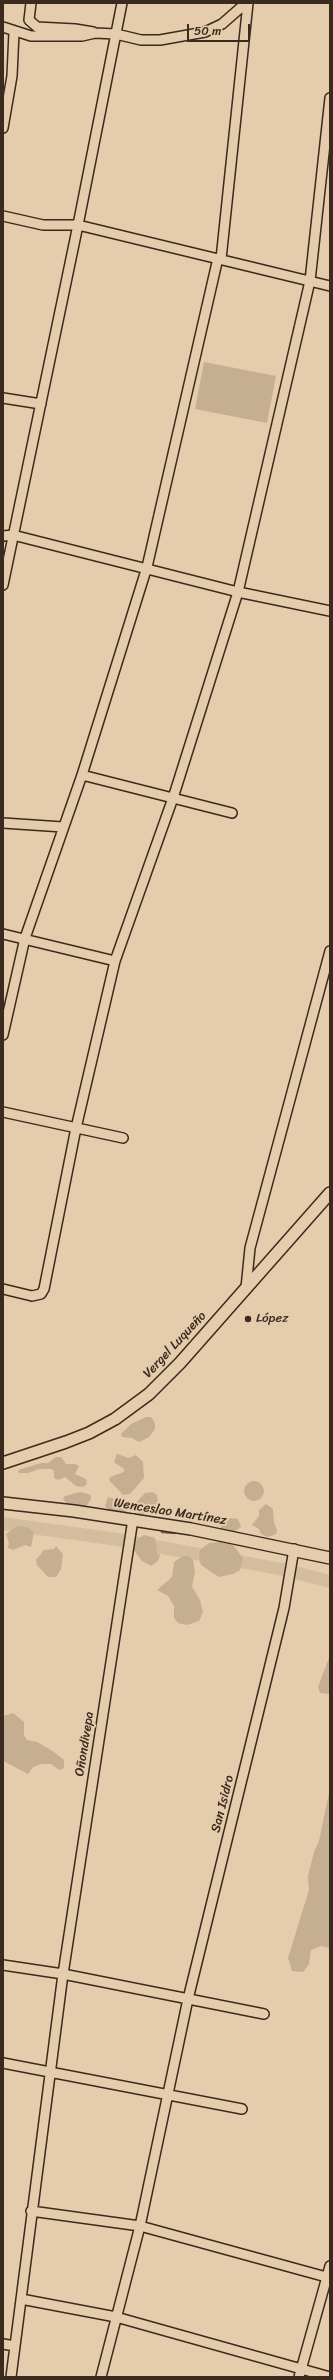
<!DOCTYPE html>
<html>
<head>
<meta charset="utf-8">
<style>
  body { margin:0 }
  #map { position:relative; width:333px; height:2380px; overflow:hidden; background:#e4ccac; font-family:Sriracha,sans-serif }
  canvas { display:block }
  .frame { position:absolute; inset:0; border:4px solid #3b2a1e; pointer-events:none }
  .scale { position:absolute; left:187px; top:24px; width:63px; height:18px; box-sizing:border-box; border:2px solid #3b2a1e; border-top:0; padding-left:5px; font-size:12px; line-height:14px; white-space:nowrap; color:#3b2a1e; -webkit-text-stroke:3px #e4ccac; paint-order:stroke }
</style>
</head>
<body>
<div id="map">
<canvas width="333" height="2380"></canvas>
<div class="frame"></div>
<div class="scale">50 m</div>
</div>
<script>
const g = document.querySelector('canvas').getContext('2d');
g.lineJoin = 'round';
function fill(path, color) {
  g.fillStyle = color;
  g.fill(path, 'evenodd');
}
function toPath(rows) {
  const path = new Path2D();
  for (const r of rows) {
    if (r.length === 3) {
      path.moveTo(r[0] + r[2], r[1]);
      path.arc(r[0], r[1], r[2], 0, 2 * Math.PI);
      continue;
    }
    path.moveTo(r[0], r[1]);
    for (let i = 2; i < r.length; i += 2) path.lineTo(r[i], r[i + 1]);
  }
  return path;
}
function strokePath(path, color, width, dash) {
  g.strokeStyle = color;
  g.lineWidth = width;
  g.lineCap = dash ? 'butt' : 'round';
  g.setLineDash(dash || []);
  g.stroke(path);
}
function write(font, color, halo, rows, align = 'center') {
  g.font = font + ' Sriracha,sans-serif';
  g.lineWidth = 4;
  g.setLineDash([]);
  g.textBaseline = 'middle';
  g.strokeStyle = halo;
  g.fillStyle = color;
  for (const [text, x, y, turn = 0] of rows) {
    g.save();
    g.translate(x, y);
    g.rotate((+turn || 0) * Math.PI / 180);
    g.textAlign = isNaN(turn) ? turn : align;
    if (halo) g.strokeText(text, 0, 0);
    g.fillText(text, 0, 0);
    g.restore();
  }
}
const built = toPath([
  [3,1517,118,1533,288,1564,330,1575,330,1588,279,1575,117,1546,3,1530]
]);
const green = toPath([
  [204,362,276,376,267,423,195,409],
  [330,1200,330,1203,174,1379,146,1405,115,1426,80,1443,3,1470,3,1468,114,1424],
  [146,1417,151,1417,155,1423,155,1429,149,1437,139,1442,132,1438,122,1437,121,1434,131,1424],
  [117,1454,129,1458,136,1455,143,1462,144,1478,130,1494,123,1495,109,1480,110,1477,124,1472,124,1469,114,1462],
  [56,1457,61,1457,66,1464,75,1464,79,1466,75,1474,86,1479,87,1484,83,1487,76,1486,65,1477,58,1480,54,1478,54,1471,51,1469,39,1469,28,1473,19,1473,18,1470,41,1463,48,1463],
  [254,1491,10],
  [80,1492,91,1495,91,1499,85,1508,69,1506,63,1499,65,1496],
  [152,1492,157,1495,158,1501,154,1506,148,1507,144,1514,138,1514,134,1505,124,1513,109,1510,105,1506,108,1497,134,1505,145,1493],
  [266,1504,273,1509,274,1523,277,1530,276,1534,268,1537,261,1534,259,1529,252,1525,259,1516,259,1510],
  [231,1518,238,1519,241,1527,230,1534,222,1530,220,1525,225,1519],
  [17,1526,27,1527,34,1532,31,1547,25,1545,13,1550,8,1548,9,1543,6,1534],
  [144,1535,155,1538,157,1553,160,1555,158,1561,151,1566,142,1561,133,1549,137,1540],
  [220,1542,233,1545,243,1558,240,1570,233,1574,219,1577,201,1565,199,1558,200,1550,209,1543],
  [56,1546,63,1554,61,1569,56,1577,48,1577,37,1565,36,1560,44,1550,54,1549],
  [183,1556,189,1556,193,1560,195,1572,192,1587,200,1600,203,1612,199,1621,187,1625,178,1623,174,1618,174,1606,168,1596,157,1590,172,1577,174,1562],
  [330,1655,330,1694,320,1693,318,1687],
  [13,1713,24,1722,24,1735,27,1740,37,1742,54,1752,64,1760,64,1768,59,1770,51,1764,42,1764,33,1767,28,1774,3,1761,3,1716],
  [330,1788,330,1948,321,1946,311,1950,309,1964,303,1972,292,1971,288,1958,309,1890,308,1876,314,1852,319,1841]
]);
const stream = toPath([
  [162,1532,175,1533]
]);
const minor = toPath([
  [31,3,29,20,37,27,75,29,93,32],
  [3,27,31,36,82,36,95,33,116,34,141,40,160,40,205,32,222,24,246,3],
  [3,128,12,76,14,32],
  [3,216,43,225,78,225,330,286],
  [221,259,248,3],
  [3,398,41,404],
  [3,536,13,535,238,592,330,611],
  [3,585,78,225,122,3],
  [82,775,232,813],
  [3,823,63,827],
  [3,934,115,961],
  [3,1035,25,938,82,775,147,567,218,258],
  [3,1112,123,1138],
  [246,1288,250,1248,330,951],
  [3,1289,32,1296,41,1294,44,1289,76,1128,115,961,173,798,238,592,310,281,330,98],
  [3,1965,63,1974,264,2014],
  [3,2063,242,2109],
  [31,2211,140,2226,330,2278],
  [21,2299,116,2317,330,2377],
  [3,2344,15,2346],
  [11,2377,63,1974,133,1519],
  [101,2377,140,2226,188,1999,284,1608,294,1549],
  [299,2377,330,2266]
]);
const major = toPath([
  [3,1463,66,1442,89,1433,115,1419,149,1394,180,1363,330,1193],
  [3,1503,74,1511,191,1529,330,1558]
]);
const markers = [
  [248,1319,4,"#3b2a1e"]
];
const poiNames = [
  ["López",256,1319]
];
const streetNames = [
  ["Vergel Luqueño",175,1345,-47],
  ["Wenceslao Martínez",170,1512,9],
  ["Oñondivepa",85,1744,-81],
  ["San Isidro",223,1804,-76]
];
fill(built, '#d4bd9f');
fill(green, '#c5ae92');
strokePath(stream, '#74614e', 2.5);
strokePath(minor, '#3b2a1e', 12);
strokePath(major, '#3b2a1e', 14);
strokePath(minor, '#e4ccac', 9);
strokePath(major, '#e4ccac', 11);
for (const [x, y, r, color] of markers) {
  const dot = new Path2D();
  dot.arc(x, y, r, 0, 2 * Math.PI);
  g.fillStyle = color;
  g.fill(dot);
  strokePath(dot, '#e4ccac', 1.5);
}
write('13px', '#3b2a1e', '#e4ccac', poiNames, 'left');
write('13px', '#3b2a1e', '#e4ccac', streetNames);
</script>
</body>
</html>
